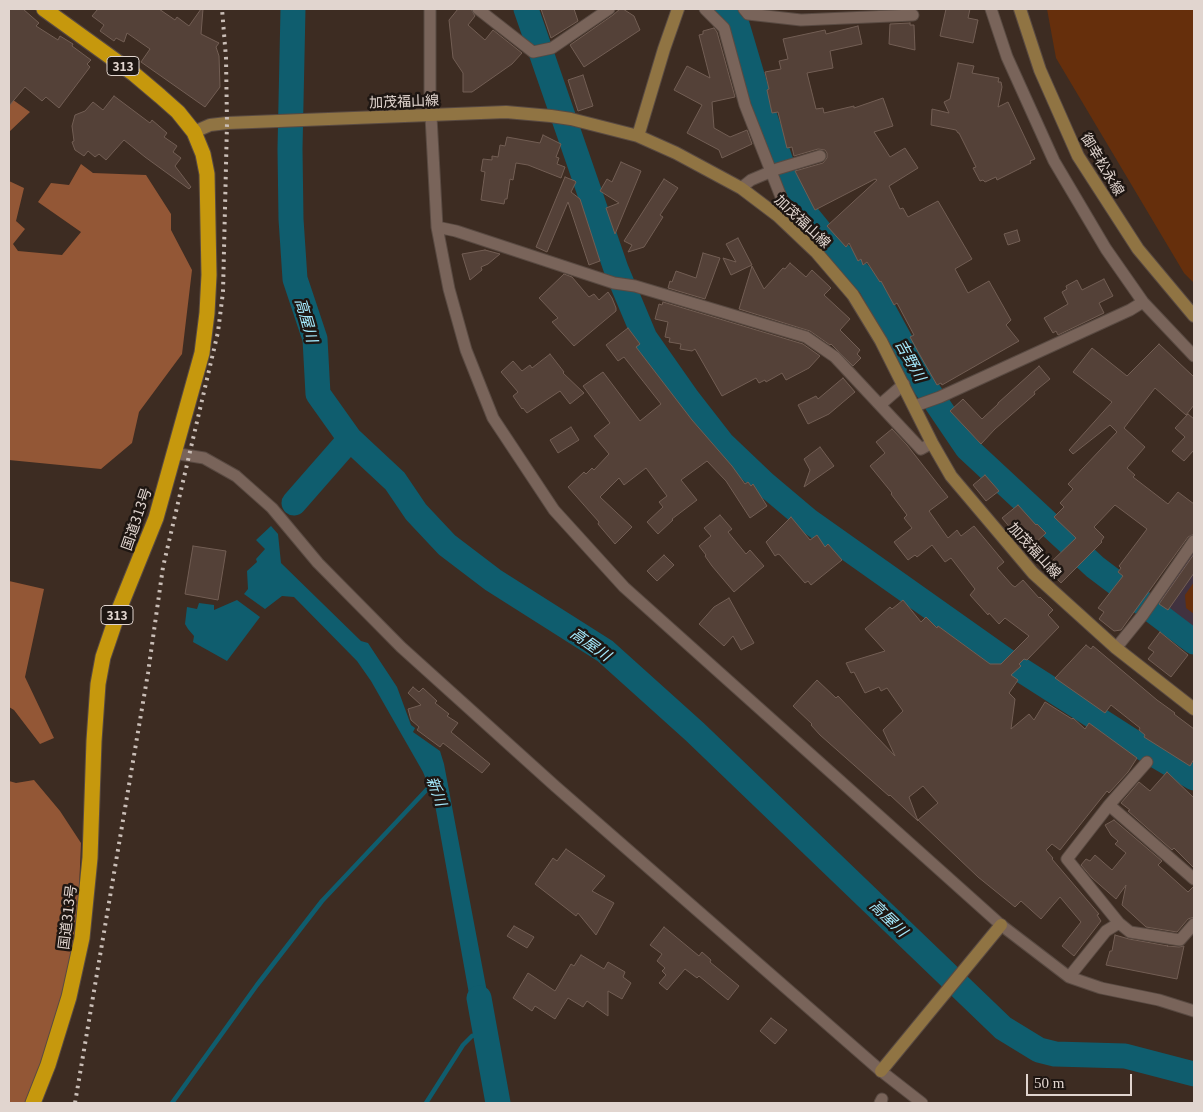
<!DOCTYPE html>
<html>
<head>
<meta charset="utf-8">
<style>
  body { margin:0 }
  #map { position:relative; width:1203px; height:1112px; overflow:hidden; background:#3d2c22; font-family:Georgia,serif }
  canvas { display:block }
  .frame { position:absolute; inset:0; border:10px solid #e1d5cf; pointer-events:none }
  .scale { position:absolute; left:1026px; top:1074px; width:106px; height:22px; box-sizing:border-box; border:2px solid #e1d5cf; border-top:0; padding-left:6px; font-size:15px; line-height:18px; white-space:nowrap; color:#e1d5cf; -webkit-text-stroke:4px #1e1612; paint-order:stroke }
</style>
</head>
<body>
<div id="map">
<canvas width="1203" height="1112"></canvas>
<div class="frame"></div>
<div class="scale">50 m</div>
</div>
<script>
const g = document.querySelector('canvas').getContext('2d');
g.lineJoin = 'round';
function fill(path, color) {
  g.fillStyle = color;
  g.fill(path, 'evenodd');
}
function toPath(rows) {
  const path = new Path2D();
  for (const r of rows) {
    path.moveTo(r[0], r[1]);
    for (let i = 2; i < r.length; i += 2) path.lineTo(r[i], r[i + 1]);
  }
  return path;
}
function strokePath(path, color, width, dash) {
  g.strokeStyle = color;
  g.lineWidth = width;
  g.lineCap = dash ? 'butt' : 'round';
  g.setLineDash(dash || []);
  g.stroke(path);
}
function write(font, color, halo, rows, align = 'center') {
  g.font = font + ' Georgia,"Noto Sans JP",serif';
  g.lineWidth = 5;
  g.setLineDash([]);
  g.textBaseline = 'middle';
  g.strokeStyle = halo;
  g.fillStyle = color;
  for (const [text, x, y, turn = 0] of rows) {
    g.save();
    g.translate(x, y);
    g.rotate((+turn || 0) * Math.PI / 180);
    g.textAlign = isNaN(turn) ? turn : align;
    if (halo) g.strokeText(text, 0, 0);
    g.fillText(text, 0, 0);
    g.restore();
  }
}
const education = toPath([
  [1194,550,1194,634,1155,605]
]);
const green = toPath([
  [1047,9,1194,9,1194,283,1184,273,1056,58],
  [1194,582,1194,614,1186,608,1185,595]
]);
const forest = toPath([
  [9,97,30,112,9,132],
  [81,164,93,173,146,175,171,214,171,230,192,270,182,354,139,412,132,443,101,469,9,460,9,181,24,188,16,221,25,229,13,244,18,251,62,255,81,232,38,202,51,183,69,185],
  [9,581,44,589,25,677,54,738,40,744,14,710,9,707],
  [34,780,60,811,81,843,77,935,73,971,45,1059,25,1103,9,1103,9,781,16,783]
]);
const water = toPath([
  [271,526,278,534,281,563,361,641,368,643,397,687,411,725,415,728,413,732,440,751,444,764,494,1029,476,1033,434,799,423,772,371,681,357,661,294,597,282,596,265,609,244,594,248,589,247,571,257,562,256,559,265,549,256,540],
  [237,600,260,617,227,661,193,642,194,636,188,629,185,624,187,607,197,609,199,603,214,605,214,610]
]);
const stream = toPath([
  [172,1103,257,985,322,901,433,783],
  [426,1103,463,1045,472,1036,485,1033]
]);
const river = toPath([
  [293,9,290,149,291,219,295,279,315,339,318,394,350,439,395,481,416,512,447,545,493,580,605,651,695,732,1003,1028,1039,1050,1055,1054,1125,1056,1194,1074],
  [526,9,616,269,645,338,687,398,722,443,764,483,809,521,1004,659,1143,748,1194,778],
  [725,9,736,21,762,109,788,181,806,214,832,246,870,285,925,386,967,448,1095,567,1194,642],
  [294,503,350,439],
  [479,998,498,1103]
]);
const building = toPath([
  [9,9,23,9,39,23,36,26,58,40,60,36,73,44,72,46,91,60,87,64,90,67,59,108,46,97,42,101,25,87,9,106,9,9],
  [98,9,159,9,175,20,177,17,189,26,201,9,203,9,201,34,219,43,216,47,219,56,220,87,205,107,141,62,150,49,127,33,124,42,116,38,114,41,100,31,104,25,92,16,98,9],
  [458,9,471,9,475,16,468,25,485,40,493,30,522,53,512,64,472,92,463,92,463,73,453,58,449,20,458,9],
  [541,9,574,9,578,21,551,38,541,9],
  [620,9,623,9,634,16,640,30,584,67,570,45,613,15,620,9],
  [946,9,970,9,968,18,978,20,973,43,940,36,946,9],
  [910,23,910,25,914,25,915,50,889,44,890,24,910,23],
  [858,26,862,44,830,51,833,68,807,73,816,109,823,108,824,113,854,106,854,108,883,98,893,126,874,132,890,157,905,148,918,168,889,186,900,209,903,208,908,217,938,201,972,259,955,269,968,293,989,281,1011,320,1006,325,1019,341,942,385,941,383,937,385,921,357,910,337,914,335,897,303,894,305,881,281,880,282,867,262,863,265,861,259,858,261,849,243,846,247,827,226,877,180,875,179,815,210,795,171,823,163,827,158,827,153,825,150,818,149,794,156,792,147,787,148,778,112,772,113,767,90,769,89,765,72,781,69,779,61,788,59,783,39,825,30,826,34,858,26],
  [714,28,717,32,735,97,712,102,714,128,730,137,747,130,752,144,722,158,719,150,687,133,702,105,674,90,687,66,710,78,699,35,703,34,703,31,714,28],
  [958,63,974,66,972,73,999,78,998,82,1001,82,1002,87,998,107,1008,102,1035,159,1030,161,1031,163,997,180,996,177,985,182,983,180,980,181,973,168,976,167,959,133,958,133,956,130,931,125,932,109,949,113,944,102,950,99,958,63],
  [583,75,593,106,578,111,568,80,583,75],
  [114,96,150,123,152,120,167,133,164,137,177,146,173,152,181,158,175,166,191,187,189,189,145,157,124,140,106,160,99,154,95,157,88,151,84,156,75,150,72,142,74,141,72,126,75,115,85,111,93,102,103,110,114,96],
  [543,135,561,144,556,157,559,158,557,164,565,167,561,178,528,165,516,163,513,180,510,179,507,199,505,199,504,204,481,200,485,172,481,171,483,159,492,160,492,156,498,157,500,145,505,146,507,137,540,143,543,135],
  [621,162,641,171,615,234,606,208,619,203,600,191,607,179,612,182,621,162],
  [565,177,575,181,576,182,571,192,580,199,600,261,589,265,568,202,547,252,536,247,565,177],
  [664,179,678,188,660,215,663,217,644,247,628,252,632,245,624,241,664,179],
  [1017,230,1020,241,1008,245,1004,234,1017,230],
  [738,238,752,265,731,275,723,258,736,262,726,244,738,238],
  [485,250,500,254,488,264,481,267,482,270,470,280,462,254,485,250],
  [703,253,720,258,705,299,668,288,670,281,672,282,676,271,696,278,703,253],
  [790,263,806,277,812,270,831,288,824,295,850,319,840,330,860,350,857,354,861,358,853,366,831,344,830,345,810,331,739,309,752,266,764,289,783,268,785,269,790,263],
  [564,274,572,277,589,297,594,294,599,300,608,292,612,298,616,308,616,311,574,346,552,322,558,318,539,298,564,274],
  [1104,279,1113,296,1099,303,1104,313,1058,335,1056,331,1053,333,1044,318,1068,304,1062,292,1067,289,1066,286,1077,280,1082,290,1104,279],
  [663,302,803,344,820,356,809,368,786,380,782,373,766,382,765,380,759,383,756,378,722,396,695,349,692,351,680,349,681,344,669,342,670,338,665,337,668,322,655,319,659,304,662,305,663,302],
  [628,328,640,344,636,347,692,420,732,466,745,484,748,482,751,486,753,484,767,506,750,518,726,481,707,461,681,480,697,500,672,519,673,520,658,534,647,522,663,507,659,502,667,496,646,468,624,485,619,478,600,497,632,527,615,544,598,524,599,522,568,487,584,472,586,474,592,468,594,470,609,454,594,436,610,423,583,386,603,372,640,421,661,404,624,357,618,361,606,345,628,328],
  [1159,344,1194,377,1194,405,1186,415,1155,388,1124,428,1145,447,1127,468,1135,475,1133,477,1168,504,1178,492,1194,504,1194,534,1188,537,1121,630,1114,631,1099,619,1104,612,1098,608,1123,576,1118,572,1121,568,1119,566,1147,529,1115,505,1094,527,1104,537,1101,541,1102,542,1061,583,1053,575,1055,573,1051,569,1054,567,1050,563,1076,538,1054,517,1064,507,1060,503,1073,489,1068,484,1117,432,1110,425,1073,454,1069,450,1112,402,1073,372,1092,348,1127,376,1159,344],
  [550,354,564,372,563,373,584,393,570,404,560,391,527,413,523,408,522,409,513,396,518,392,501,372,513,361,522,371,530,365,532,368,550,354],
  [1039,366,1050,379,1034,392,1035,394,995,429,981,444,950,411,963,399,982,419,998,404,998,403,1039,366],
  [843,378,855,392,829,414,808,424,798,405,816,396,818,399,843,378],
  [1188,414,1194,419,1194,450,1184,461,1172,451,1185,437,1175,428,1188,414],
  [571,427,579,440,558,453,550,440,571,427],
  [892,429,907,445,948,497,929,511,948,538,957,530,961,536,974,526,1004,562,997,568,1012,585,1015,587,1023,580,1039,598,1040,597,1053,610,1048,615,1059,627,1027,660,1024,659,1019,664,1021,666,1011,675,1018,680,1009,693,1015,699,1011,729,1029,714,1034,720,1045,702,1072,719,1073,718,1085,729,1089,723,1137,758,1128,772,1109,793,1107,791,1060,850,1052,844,1046,850,1053,858,1052,859,1099,914,1097,915,1101,921,1074,956,1062,946,1081,922,1060,897,1041,919,1021,901,1015,907,978,877,918,820,938,803,923,786,909,797,918,821,890,795,889,796,820,735,811,725,812,724,793,706,817,680,836,698,838,696,895,756,883,730,903,711,887,688,881,691,879,687,865,693,854,672,851,673,846,663,885,651,865,629,890,607,892,609,903,600,921,622,926,617,937,628,938,626,990,664,1001,664,1029,636,1005,618,999,624,989,613,988,615,970,595,975,589,951,558,945,562,932,545,917,557,915,555,908,560,894,542,912,528,904,518,907,515,891,494,892,493,870,466,885,453,876,442,892,429],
  [820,447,834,466,804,487,810,470,804,459,820,447],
  [985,475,999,491,986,501,973,485,985,475],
  [1018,505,1036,525,1037,524,1046,533,1031,547,1014,528,1012,530,1002,518,1018,505],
  [720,515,732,529,728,532,746,554,750,550,764,566,734,592,712,566,705,556,706,555,699,546,711,536,704,528,720,515],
  [791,517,810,540,817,535,825,547,828,544,842,560,811,585,808,581,805,583,780,555,778,554,775,556,766,542,791,517],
  [193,546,226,551,218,600,185,594,193,546],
  [1194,554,1194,573,1168,610,1159,604,1194,554],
  [664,555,674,565,657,581,647,571,664,555],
  [729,598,754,643,741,650,733,636,724,646,699,624,714,607,729,598],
  [1160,632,1188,655,1171,677,1148,659,1154,652,1148,648,1160,632],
  [1086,645,1091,649,1093,646,1157,700,1175,713,1174,714,1194,729,1194,759,1190,766,1144,737,1145,735,1139,730,1140,728,1111,705,1105,713,1055,678,1086,645],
  [413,687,419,692,423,688,437,701,435,703,449,714,447,716,458,723,451,732,490,764,482,773,443,743,440,747,417,730,419,727,411,720,408,709,421,705,408,693,413,687],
  [1167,772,1194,798,1194,868,1174,848,1172,850,1128,811,1130,810,1121,803,1139,782,1150,791,1167,772],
  [1114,820,1162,861,1158,865,1188,892,1194,886,1194,917,1188,919,1177,932,1146,927,1122,905,1126,885,1116,899,1092,878,1081,865,1086,859,1090,861,1095,855,1112,870,1126,853,1115,844,1118,841,1111,835,1105,825,1114,820],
  [566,849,605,876,592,891,614,903,596,935,578,913,576,916,535,884,553,858,557,861,566,849],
  [514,926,534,937,527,948,507,936,514,926],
  [664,927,699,956,702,952,711,960,710,962,739,986,728,1000,699,976,697,978,685,969,667,990,659,983,666,975,662,971,665,968,657,961,662,954,650,945,664,927],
  [1115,935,1129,939,1168,946,1167,946,1179,947,1184,946,1177,979,1106,965,1110,951,1112,951,1115,935],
  [581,955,604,969,608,962,625,972,623,977,631,983,622,999,608,991,608,1016,587,1001,583,1007,568,998,555,1019,535,1006,532,1011,513,998,528,973,555,991,571,964,574,966,581,955],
  [771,1018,787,1030,775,1044,760,1031,771,1018]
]);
const street = toPath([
  [430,9,430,98,437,227,449,289,466,350,493,418,554,510,624,587,1001,925,1069,977,1101,988,1159,1000,1194,1011],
  [478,9,533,52,552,48,609,9],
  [705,9,724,28,745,105,785,207,778,216],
  [744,9,748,14,801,20,913,15],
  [991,9,1007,57,1054,161,1106,249,1143,302,1194,356],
  [741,188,751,180,777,169,820,156],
  [437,227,456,231,614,283,635,286,806,337,835,357,921,449,932,443],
  [881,404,904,384],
  [915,406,940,397,1130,310,1143,302],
  [173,453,204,458,236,476,272,508,318,563,401,647,555,786,881,1071,922,1103],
  [1116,648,1142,616,1194,541],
  [1109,805,1194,879],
  [1119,923,1130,932,1180,940,1194,924],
  [1069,977,1106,931,1119,923,1067,859,1109,805,1147,762],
  [880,1103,882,1099]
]);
const secondary = toPath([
  [1020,9,1040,70,1078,156,1138,249,1194,316],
  [194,132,210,125,227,123,506,112,551,116,571,119,638,136,676,153,741,188,778,216,817,253,853,295,881,341,932,443,951,476,1033,573,1116,648,1194,709],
  [638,136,664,49,678,9],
  [881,1071,1001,925]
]);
const highway = toPath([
  [33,1103,48,1065,69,997,82,938,90,858,94,741,98,684,103,657,120,607,156,518,202,353,207,313,209,275,207,174,203,154,194,132,178,112,160,96,134,74,44,9]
]);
const rail = toPath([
  [75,1103,148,673,163,567,218,332,223,292,227,123,226,58,222,9]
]);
const shields = [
  [123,66,32],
  [117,615,32]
];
const shieldNames = [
  ["313",123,66],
  ["313",117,615]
];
const streetNames = [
  ["加茂福山線",404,101,-2],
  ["御幸松永線",1103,164,59],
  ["加茂福山線",803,221,43],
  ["国道313号",136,519,-71],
  ["加茂福山線",1035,550,47],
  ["国道313号",67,917,-83]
];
const waterNames = [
  ["高屋川",307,320,74],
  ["吉野川",911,360,61],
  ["高屋川",591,644,35],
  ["新川",437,791,70],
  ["高屋川",889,918,44]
];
fill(education, '#41323f');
fill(green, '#662f0c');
fill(forest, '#935736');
fill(water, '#0f5d6e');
strokePath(stream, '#0f5d6e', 4.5);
strokePath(river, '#0f5d6e', 25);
fill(building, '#544138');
strokePath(building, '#725e54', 1);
strokePath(street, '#594a42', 13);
strokePath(secondary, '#594a42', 14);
strokePath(highway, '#594a42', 17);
strokePath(street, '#79645a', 11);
strokePath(secondary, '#907443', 12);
strokePath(highway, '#c6980d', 15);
strokePath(rail, '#cabeb7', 4, [2.5, 5]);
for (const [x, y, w] of shields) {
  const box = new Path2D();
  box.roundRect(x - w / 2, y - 9.5, w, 19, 4);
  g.fillStyle = '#1e1612';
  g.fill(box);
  strokePath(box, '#e1d5cf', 1);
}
write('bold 12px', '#e1d5cf', null, shieldNames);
write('14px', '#e1d5cf', '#1e1612', streetNames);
write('italic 15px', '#a5eafd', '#1e1612', waterNames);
</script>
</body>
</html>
